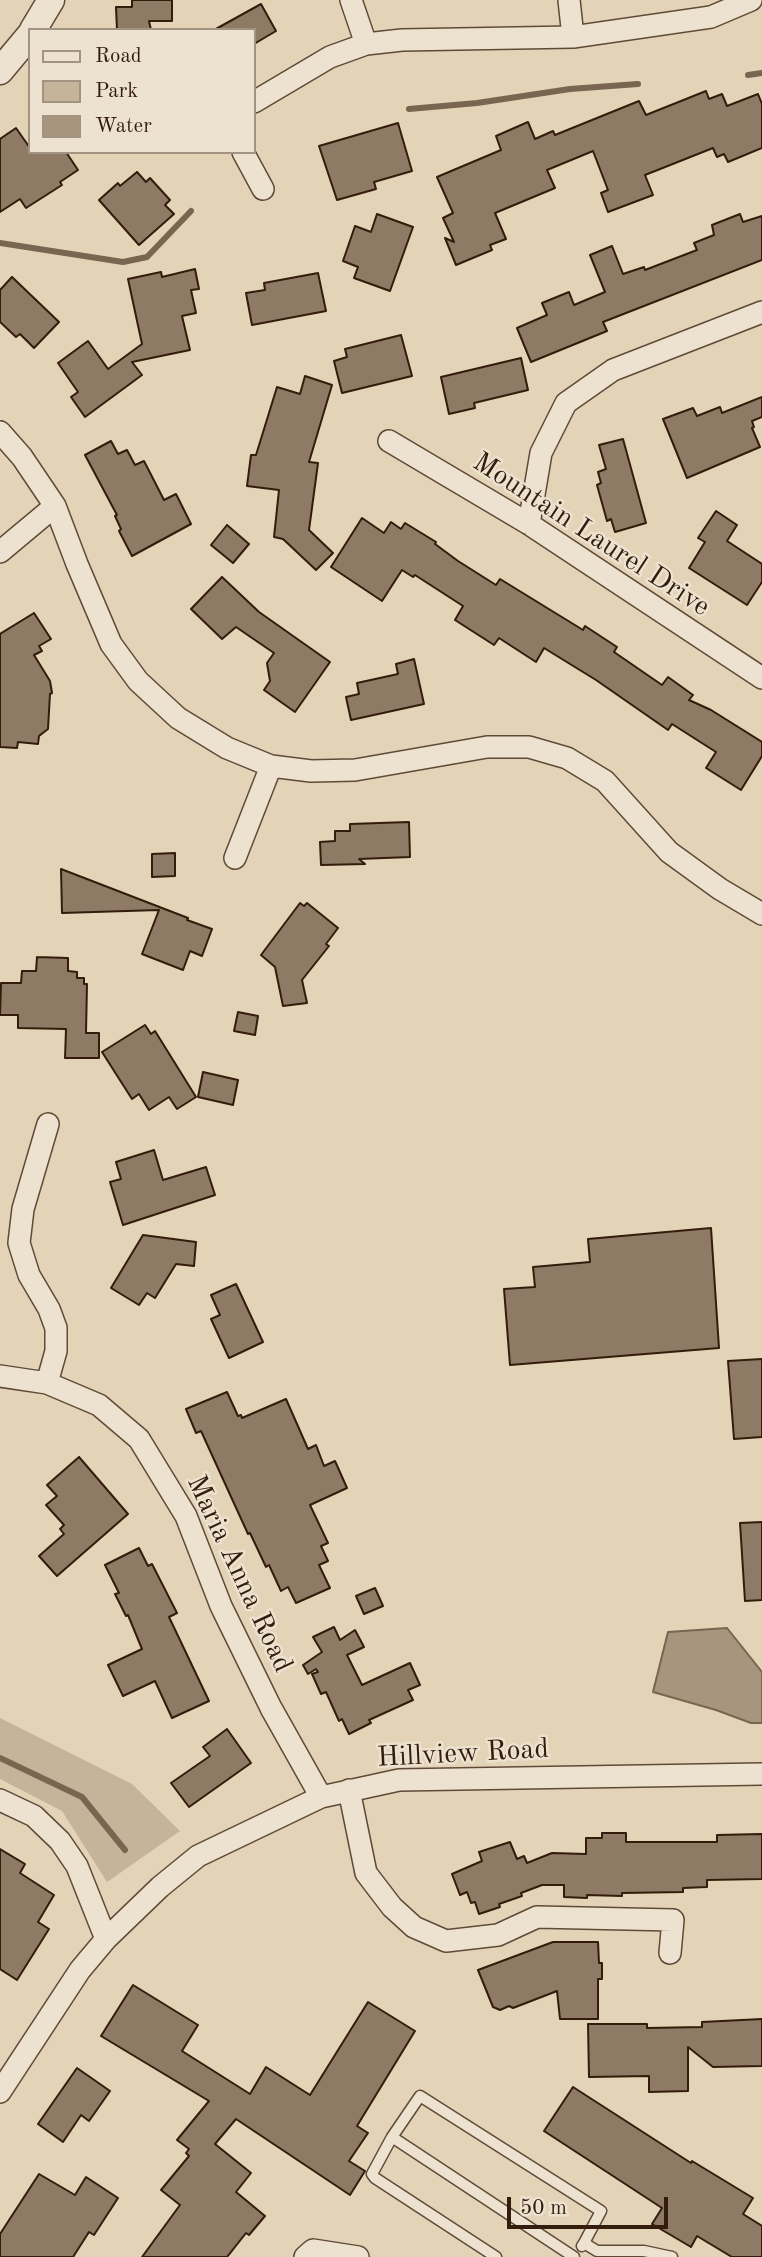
<!DOCTYPE html>
<html>
<head>
<meta charset="utf-8">
<style>
  body { margin:0 }
  #map { position:relative; width:762px; height:2257px; overflow:hidden; background:#e3d3b7; font-family:"Old Standard TT",serif }
  canvas { display:block }
  .legend { position:absolute; left:28px; top:28px; width:228px; height:126px; box-sizing:border-box; background:#ede2d0; border:2px solid #a39382; margin:0; padding:9px 12px; list-style:none; font-size:21px; color:#331c0c }
  .legend li { display:flex; align-items:center; gap:14px; height:35px }
  .legend b { width:35px; border:2px solid #a39382 }
  .scale { position:absolute; left:507px; top:2197px; width:161px; height:32px; box-sizing:border-box; border:4px solid #331c0c; border-top:0; padding-left:9px; font-size:21px; line-height:24px; white-space:nowrap; color:#331c0c; -webkit-text-stroke:5px #ede2d0; paint-order:stroke }
</style>
</head>
<body>
<div id="map">
<canvas width="762" height="2257"></canvas>
<ul class="legend">
<li><b style="height:9px;background:#ede2d0"></b>Road</li>
<li><b style="height:19px;background:#c5b49a"></b>Park</li>
<li><b style="height:19px;background:#a7957d"></b>Water</li>
</ul>
<div class="scale">50 m</div>
</div>
<script>
const g = document.querySelector('canvas').getContext('2d');
g.lineJoin = 'round';
function fill(path, color) {
  g.fillStyle = color;
  g.fill(path, 'evenodd');
}
function toPath(rows) {
  const path = new Path2D();
  for (const r of rows) {
    path.moveTo(r[0], r[1]);
    for (let i = 2; i < r.length; i += 2) path.lineTo(r[i], r[i + 1]);
  }
  return path;
}
function strokePath(path, color, width, dash) {
  g.strokeStyle = color;
  g.lineWidth = width;
  g.lineCap = dash ? 'butt' : 'round';
  g.setLineDash(dash || []);
  g.stroke(path);
}
function write(font, color, halo, rows, align = 'center') {
  g.font = font + ' "Old Standard TT",serif';
  g.lineWidth = 5;
  g.setLineDash([]);
  g.textBaseline = 'middle';
  g.strokeStyle = halo;
  g.fillStyle = color;
  for (const [text, x, y, turn = 0] of rows) {
    g.save();
    g.translate(x, y);
    g.rotate((+turn || 0) * Math.PI / 180);
    g.textAlign = isNaN(turn) ? turn : align;
    if (halo) g.strokeText(text, 0, 0);
    g.fillText(text, 0, 0);
    g.restore();
  }
}
const green = toPath([
  [0,1718,132,1784,180,1831,107,1882,62,1811,0,1779]
]);
const water = toPath([
  [727,1628,762,1672,762,1723,751,1723,716,1710,653,1692,668,1632,727,1628]
]);
const stream = toPath([
  [748,75,762,73],
  [409,109,477,103,570,89,638,84],
  [0,243,123,262,147,257,191,211],
  [0,1758,82,1797,125,1850]
]);
const building = toPath([
  [132,0,172,0,172,21,149,21,151,30,117,30,116,7,132,7,132,0],
  [261,4,276,31,254,44,254,30,214,30,261,4],
  [706,91,709,99,722,94,727,106,758,94,762,104,762,148,728,162,724,154,717,157,713,148,645,175,653,195,608,212,601,193,608,190,593,151,547,170,555,188,495,213,506,239,490,245,492,250,456,265,445,238,454,242,443,218,453,213,437,177,501,150,496,136,528,122,535,139,553,131,555,135,639,101,646,115,706,91],
  [398,123,412,171,374,182,376,189,337,200,319,146,398,123],
  [16,128,30,148,30,152,66,152,78,170,60,182,62,185,26,208,20,199,0,212,0,139,16,128],
  [137,172,146,182,150,178,170,200,165,205,174,214,139,245,99,200,118,183,120,186,137,172],
  [377,214,413,227,390,291,354,278,358,267,343,261,355,226,371,232,377,214],
  [740,214,743,222,762,216,762,260,603,322,607,331,531,362,517,328,547,315,542,303,569,292,574,305,605,292,590,255,612,246,623,274,644,267,645,270,697,250,694,243,714,235,712,225,740,214],
  [195,269,199,289,191,290,196,313,182,316,190,350,132,362,142,375,85,417,71,397,78,392,58,363,88,341,108,369,142,344,128,279,161,272,162,277,195,269],
  [318,273,326,311,252,325,246,293,265,290,264,283,318,273],
  [12,277,59,322,34,348,20,334,16,337,0,322,0,290,12,277],
  [401,335,412,376,342,393,334,361,347,357,345,349,401,335],
  [521,358,528,390,474,403,475,408,449,414,441,377,521,358],
  [305,376,332,385,309,462,318,463,309,530,333,553,316,570,283,539,274,537,279,490,247,486,251,455,256,455,277,387,300,394,305,376],
  [762,397,762,417,752,421,754,427,752,428,760,447,687,478,663,419,693,408,697,416,720,407,722,413,762,397],
  [623,439,646,523,615,532,611,519,607,521,597,485,601,483,598,472,606,469,599,445,623,439],
  [111,441,118,454,127,450,135,465,144,461,164,500,176,494,191,524,132,556,119,531,121,529,115,516,117,515,85,455,111,441],
  [716,511,737,525,727,541,762,564,762,582,747,605,689,568,705,542,698,538,716,511],
  [362,518,384,533,391,522,401,529,405,523,436,542,435,544,458,561,496,585,500,579,583,630,585,626,617,647,614,652,662,685,668,677,693,695,689,700,711,710,762,742,762,756,741,790,706,768,716,752,672,724,668,730,596,680,544,648,536,662,499,638,494,645,455,620,463,606,415,575,413,577,402,570,382,601,331,567,362,518],
  [227,525,249,544,233,563,211,545,227,525],
  [222,577,259,612,330,662,295,712,264,690,270,681,267,663,274,653,236,627,222,639,191,609,222,577],
  [34,613,51,639,39,646,42,651,34,655,50,681,52,693,50,694,48,729,39,736,38,744,18,742,17,748,0,747,0,634,34,613],
  [414,659,424,704,351,720,346,697,359,694,357,683,398,674,396,664,414,659],
  [409,822,410,857,359,859,365,864,321,865,320,842,335,841,335,831,350,831,350,824,409,822],
  [175,853,175,876,152,877,152,854,175,853],
  [61,869,188,918,187,920,212,929,202,956,190,951,183,970,142,954,159,910,62,913,61,869],
  [300,903,304,906,307,903,338,928,326,944,329,946,302,980,307,1003,283,1006,275,967,261,955,300,903],
  [37,957,68,958,68,971,77,972,77,978,84,978,84,984,87,984,86,1033,99,1033,99,1058,65,1058,66,1029,18,1028,18,1015,0,1015,1,983,21,983,22,971,36,971,37,957],
  [238,1012,258,1016,255,1035,234,1031,238,1012],
  [145,1025,151,1034,155,1031,196,1097,177,1109,169,1097,149,1110,139,1094,132,1099,102,1052,145,1025],
  [203,1072,238,1080,233,1105,198,1097,203,1072],
  [154,1150,163,1180,206,1167,215,1195,123,1225,110,1182,121,1179,116,1162,154,1150],
  [711,1228,719,1348,510,1365,504,1289,535,1287,533,1267,590,1262,588,1239,711,1228],
  [143,1235,196,1242,194,1266,176,1264,155,1298,147,1293,139,1305,111,1288,143,1235],
  [236,1284,263,1342,229,1358,211,1319,220,1315,211,1295,236,1284],
  [762,1359,762,1437,734,1439,728,1361,762,1359],
  [227,1392,238,1416,241,1415,242,1418,286,1399,308,1449,316,1445,324,1466,335,1461,347,1488,310,1505,328,1543,321,1546,328,1561,319,1565,330,1588,296,1603,288,1587,281,1591,269,1565,266,1567,250,1533,248,1534,201,1431,196,1433,186,1409,227,1392],
  [79,1457,128,1514,57,1576,39,1556,64,1534,60,1529,64,1525,46,1505,57,1496,47,1485,79,1457],
  [762,1522,762,1600,745,1601,740,1523,762,1522],
  [139,1548,148,1566,152,1564,177,1613,169,1617,209,1701,172,1718,155,1681,123,1696,108,1665,142,1649,128,1615,126,1616,115,1594,119,1593,105,1565,139,1548],
  [375,1588,383,1606,364,1614,356,1596,375,1588],
  [334,1627,340,1640,355,1630,364,1647,347,1655,362,1685,410,1663,420,1685,408,1690,413,1700,369,1720,371,1723,349,1734,342,1719,339,1721,326,1692,321,1694,312,1674,318,1672,316,1669,308,1674,303,1665,322,1652,313,1637,334,1627],
  [227,1729,251,1763,189,1807,171,1783,210,1756,203,1747,227,1729],
  [602,1833,626,1833,626,1842,717,1842,717,1835,762,1834,762,1879,707,1880,707,1887,683,1888,683,1892,622,1893,622,1896,587,1895,587,1898,564,1897,564,1885,542,1885,521,1893,522,1896,499,1904,500,1907,479,1914,475,1902,471,1903,467,1892,460,1895,452,1874,482,1861,479,1852,510,1842,517,1859,524,1856,527,1863,552,1853,586,1854,586,1838,602,1838,602,1833],
  [0,1849,25,1864,20,1873,54,1895,38,1922,49,1929,17,1980,0,1969,0,1849],
  [553,1942,598,1942,599,1963,602,1963,602,1979,598,1979,598,2019,560,2019,557,1991,513,2008,509,2006,500,2010,493,2007,478,1970,553,1942],
  [133,1985,198,2025,182,2051,250,2094,266,2067,310,2095,368,2002,415,2031,357,2126,368,2133,349,2161,365,2171,350,2195,236,2119,215,2144,251,2173,236,2192,265,2216,249,2235,246,2233,227,2257,142,2257,180,2205,161,2190,189,2156,186,2153,189,2149,177,2140,209,2101,101,2036,133,1985],
  [762,2019,762,2066,713,2067,688,2047,688,2091,649,2092,649,2076,589,2077,588,2024,647,2024,647,2028,702,2027,702,2022,762,2019],
  [77,2068,110,2091,89,2121,81,2115,63,2142,38,2124,77,2068],
  [573,2087,691,2163,692,2161,753,2198,743,2214,762,2226,762,2257,732,2257,697,2236,691,2247,652,2224,662,2208,544,2131,573,2087],
  [39,2174,75,2195,86,2177,118,2198,94,2235,89,2232,73,2257,0,2257,0,2234,39,2174]
]);
const service = toPath([
  [392,2137,574,2257],
  [582,2246,584,2243,597,2251,644,2251,672,2257],
  [496,2257,375,2178,372,2174,392,2137,420,2096,601,2211,584,2243]
]);
const minor = toPath([
  [351,0,366,44],
  [569,0,573,37],
  [254,102,330,57,366,44,402,40,573,37,711,17,751,0],
  [243,152,263,189],
  [0,432,22,457,55,506,77,564,111,644,138,681,178,718,227,748,271,766,311,771,355,770,487,747,529,747,567,758,605,781,669,852,720,889,762,914],
  [389,441,529,524,762,678],
  [529,524,541,453,566,403,613,370,762,312],
  [0,552,55,506],
  [235,858,271,766],
  [0,1376,47,1383,99,1405,139,1439,186,1516,221,1606,271,1708,321,1797],
  [47,1383,56,1351,56,1328,49,1309,29,1275,19,1243,23,1209,48,1124],
  [349,1790,366,1873,392,1907,414,1927,446,1941,498,1935,537,1917,673,1920,670,1953],
  [0,1800,34,1816,60,1841,77,1866,106,1939],
  [0,2092,80,1970,106,1939,160,1887,198,1856,321,1797,399,1780,762,1774],
  [305,2257,313,2250,358,2257]
]);
const tertiary = toPath([
  [33,30,51,0],
  [0,71,30,35]
]);
const streetNames = [
  ["Mountain Laurel Drive",591,535,33],
  ["Maria Anna Road",239,1574,65],
  ["Hillview Road",463,1754,-3]
];
fill(green, '#c5b49a');
fill(water, '#a7957d');
strokePath(water, '#796550', 2);
strokePath(stream, '#796550', 6);
fill(building, '#8f7b65');
strokePath(building, '#331c0c', 2);
strokePath(service, '#5f4a37', 13);
strokePath(minor, '#5f4a37', 24);
strokePath(tertiary, '#5f4a37', 29);
strokePath(service, '#ede2d0', 10);
strokePath(minor, '#ede2d0', 21);
strokePath(tertiary, '#ede2d0', 26);
write('28px', '#331c0c', '#ede2d0', streetNames);
</script>
</body>
</html>
